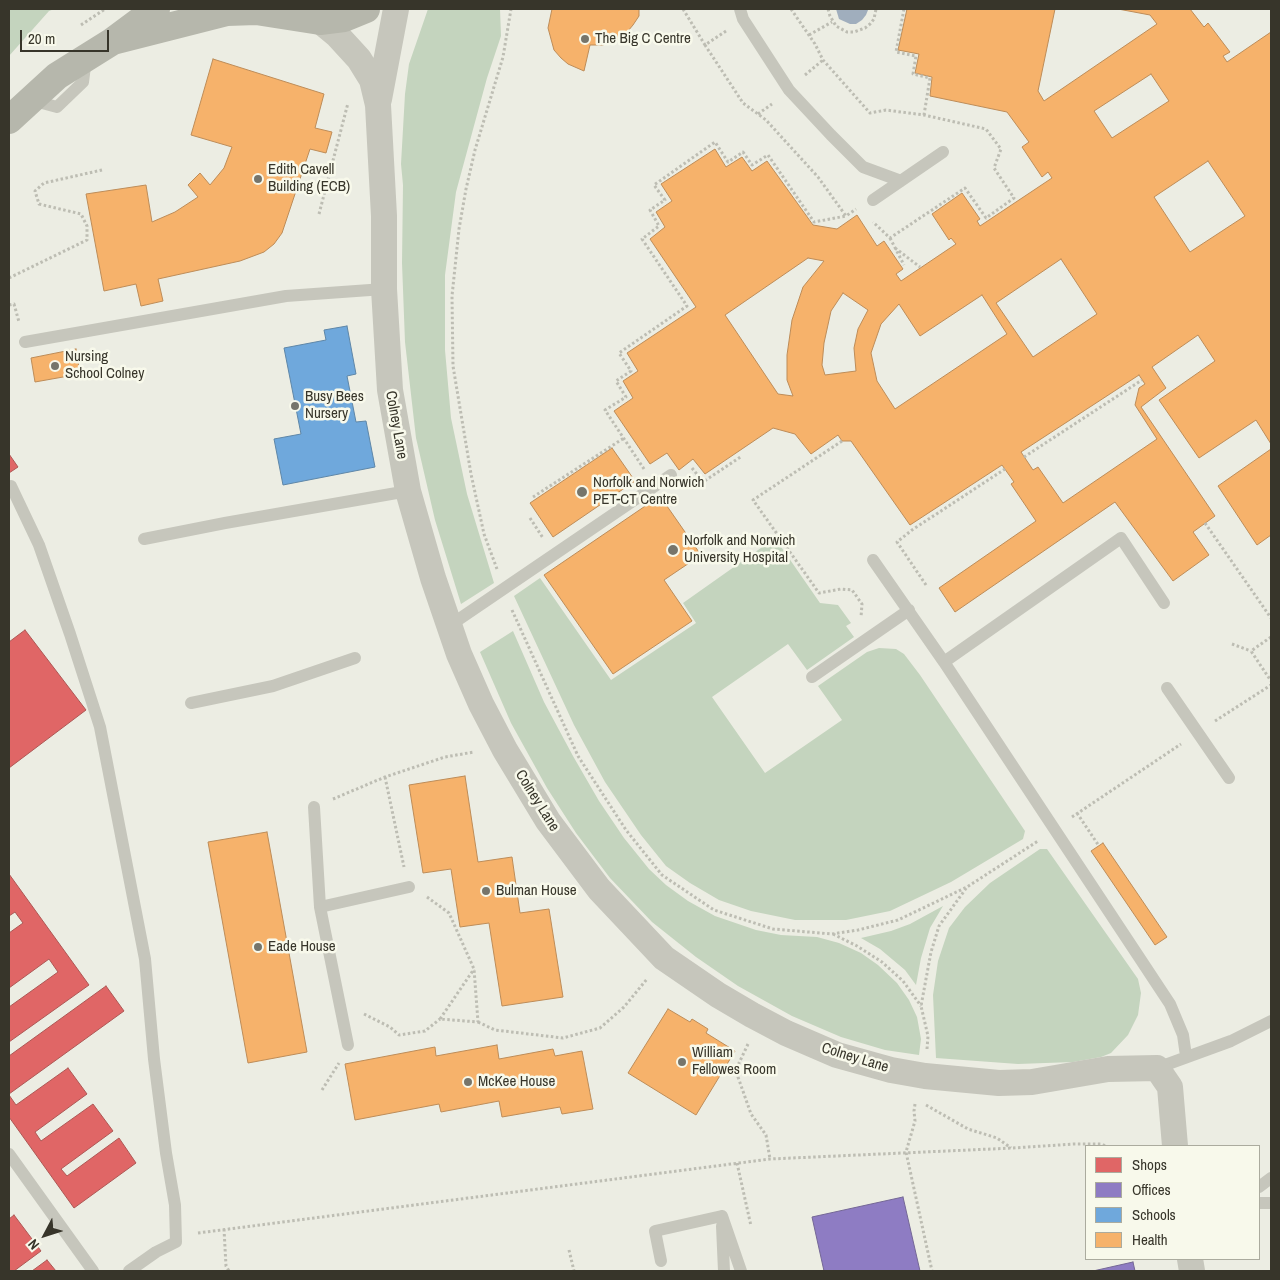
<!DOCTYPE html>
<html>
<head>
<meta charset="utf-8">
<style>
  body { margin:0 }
  #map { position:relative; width:1280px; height:1280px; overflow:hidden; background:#ecede3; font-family:"Archivo Narrow",sans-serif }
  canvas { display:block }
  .frame { position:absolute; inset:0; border:10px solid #37352a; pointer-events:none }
  .legend { position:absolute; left:1085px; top:1145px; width:175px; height:115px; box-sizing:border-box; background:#f8f9eb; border:1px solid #abab9e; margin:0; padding:6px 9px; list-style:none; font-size:15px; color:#37352a }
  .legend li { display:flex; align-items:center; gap:10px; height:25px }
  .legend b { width:25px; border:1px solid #abab9e }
  .north { position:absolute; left:20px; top:1210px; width:50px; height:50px; -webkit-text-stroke:4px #f8f9eb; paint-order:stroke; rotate:230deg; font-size:14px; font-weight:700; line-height:20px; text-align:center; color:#37352a }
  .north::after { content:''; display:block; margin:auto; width:18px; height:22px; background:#37352a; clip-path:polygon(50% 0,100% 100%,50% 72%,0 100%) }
  .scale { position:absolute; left:20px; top:30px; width:89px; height:22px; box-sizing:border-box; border:2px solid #37352a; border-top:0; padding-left:6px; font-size:15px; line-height:18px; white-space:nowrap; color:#37352a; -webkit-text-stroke:4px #f8f9eb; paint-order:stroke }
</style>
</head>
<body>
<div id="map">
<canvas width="1280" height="1280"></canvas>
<div class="frame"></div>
<ul class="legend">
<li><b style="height:14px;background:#e06666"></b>Shops</li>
<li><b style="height:14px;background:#8e7cc3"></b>Offices</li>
<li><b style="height:14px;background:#6fa8dc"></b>Schools</li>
<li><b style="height:14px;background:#f6b26b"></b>Health</li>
</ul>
<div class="north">N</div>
<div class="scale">20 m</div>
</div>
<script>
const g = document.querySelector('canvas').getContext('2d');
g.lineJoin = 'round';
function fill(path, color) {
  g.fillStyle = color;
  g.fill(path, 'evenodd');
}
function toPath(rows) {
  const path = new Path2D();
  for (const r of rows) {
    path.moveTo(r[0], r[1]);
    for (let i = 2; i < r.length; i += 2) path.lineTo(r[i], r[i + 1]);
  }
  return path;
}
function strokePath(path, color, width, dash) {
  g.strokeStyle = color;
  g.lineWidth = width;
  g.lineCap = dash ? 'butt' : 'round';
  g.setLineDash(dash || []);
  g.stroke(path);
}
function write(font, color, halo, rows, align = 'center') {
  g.font = font + ' "Archivo Narrow",sans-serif';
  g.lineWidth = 5;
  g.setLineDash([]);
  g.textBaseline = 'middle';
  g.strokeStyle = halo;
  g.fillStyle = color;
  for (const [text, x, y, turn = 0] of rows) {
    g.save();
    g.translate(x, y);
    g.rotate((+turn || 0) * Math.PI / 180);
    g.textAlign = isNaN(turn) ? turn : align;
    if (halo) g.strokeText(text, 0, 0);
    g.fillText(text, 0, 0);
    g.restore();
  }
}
const green = toPath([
  [9,9,54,9,49,11,9,56],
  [428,9,500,9,501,36,487,78,456,192,445,275,445,350,451,418,467,494,494,583,461,604,435,520,416,438,405,342,402,263,403,185,401,164,405,94,409,64],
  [775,538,820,603,838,605,851,623,846,626,854,637,807,670,788,644,712,697,765,773,842,720,818,686,867,652,879,648,896,649,904,654,920,675,1025,831,1023,839,951,882,890,911,846,920,795,920,751,911,719,900,690,883,666,866,641,835,605,782,574,725,514,596,540,578,611,680,696,623,683,603],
  [513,631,544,702,573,756,599,801,624,838,649,869,666,885,688,901,715,916,756,930,781,935,817,937,839,943,861,953,878,965,897,983,909,1000,917,1017,921,1039,919,1055,885,1050,841,1037,792,1016,738,986,696,957,652,922,610,878,576,833,547,788,511,723,480,652],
  [1040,849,1047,849,1138,979,1141,993,1138,1015,1128,1035,1111,1053,1101,1057,1073,1062,1018,1064,936,1058,933,995,938,961,949,928,965,907,990,883],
  [943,906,930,928,921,958,916,985,905,970,880,949,861,938,891,931,910,924]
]);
const water = toPath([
  [836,9,867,9,868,10,866,15,862,20,856,24,850,24,839,19]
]);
const shops = toPath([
  [1271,357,1271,377,1263,363,1271,357],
  [9,454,18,467,9,473,9,454],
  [25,630,86,710,9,768,9,642,25,630],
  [9,874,89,985,9,1042,9,1007,58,972,49,959,9,988,9,933,23,923,15,912,9,916,9,874],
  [106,986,124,1011,9,1094,9,1056,106,986],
  [68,1068,87,1094,35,1132,41,1141,93,1104,113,1131,61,1169,67,1176,119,1138,136,1163,74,1208,9,1117,9,1095,16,1105,68,1068],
  [14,1215,41,1251,14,1271,9,1271,9,1219,14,1215],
  [47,1260,56,1271,32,1271,47,1260]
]);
const offices = toPath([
  [903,1197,920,1271,824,1271,812,1217,903,1197],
  [1133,1262,1135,1271,1093,1271,1133,1262]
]);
const schools = toPath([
  [347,326,356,374,347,376,356,422,366,421,375,467,283,485,274,439,301,434,284,348,326,340,324,330,347,326]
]);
const health = toPath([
  [552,9,639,9,639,16,633,25,623,37,603,45,590,45,584,71,568,64,561,58,554,50,548,28,552,9],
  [907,9,1055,9,1038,91,1044,101,1157,24,1150,15,1118,9,1190,9,1204,27,1208,23,1230,52,1223,56,1227,62,1271,32,1271,444,1256,420,1199,458,1159,400,1215,361,1198,335,1152,367,1166,388,1141,407,1215,516,1193,532,1209,555,1173,581,1115,502,955,612,939,588,1036,521,1011,484,1014,482,1002,465,910,525,851,441,842,441,838,435,811,454,795,434,773,428,705,474,693,459,679,470,667,453,650,464,614,411,633,398,623,381,638,371,627,353,696,307,650,239,665,227,656,212,672,201,661,184,715,149,726,167,742,157,752,171,767,161,813,225,837,229,857,215,877,246,884,241,903,269,896,274,901,281,956,244,951,238,949,240,932,214,962,193,980,219,977,221,980,226,1052,178,1048,172,1042,177,1022,147,1029,142,1007,112,930,96,932,77,915,73,919,54,898,50,907,9],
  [1151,74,1169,101,1112,138,1094,111,1151,74],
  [1208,161,1245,216,1190,252,1154,197,1208,161],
  [808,258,824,261,803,287,792,320,787,355,787,380,793,396,778,394,725,315,808,258],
  [1061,259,1097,314,1033,357,996,303,1061,259],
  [843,293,868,310,858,329,854,348,856,371,825,375,822,365,824,343,831,311,843,293],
  [982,295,1007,334,895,409,877,381,871,353,881,324,899,304,920,336,982,295],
  [1139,375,1145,384,1139,388,1135,405,1157,439,1063,503,1038,467,1033,470,1021,452,1139,375],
  [213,59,324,94,315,128,332,132,326,153,310,149,282,233,274,244,264,252,240,261,158,279,163,301,141,306,136,284,104,291,86,194,146,185,152,222,175,212,198,197,188,185,200,173,210,185,224,168,232,147,191,135,213,59],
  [76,349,80,374,35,382,31,358,76,349],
  [612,448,635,481,553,537,530,503,612,448],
  [1271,449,1271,535,1257,545,1218,486,1271,449],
  [660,496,701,555,664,580,692,621,613,674,544,575,660,496],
  [465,776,478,862,512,857,520,913,549,909,563,997,502,1006,489,923,460,927,451,869,423,873,409,785,465,776],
  [267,832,307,1052,248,1063,208,842,267,832],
  [1103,843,1167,937,1155,945,1091,851,1103,843],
  [668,1009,690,1022,692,1019,708,1029,706,1033,735,1051,696,1115,628,1073,668,1009],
  [497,1045,499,1059,553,1049,555,1056,582,1051,593,1109,562,1114,560,1107,502,1117,499,1101,441,1112,439,1104,355,1120,345,1064,435,1047,436,1056,497,1045]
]);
const path = toPath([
  [683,9,705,45],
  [791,9,815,44,823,60,870,113,886,110,924,115,986,129,1001,149,994,168,1014,198,986,218,965,188,890,238,873,222],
  [828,9,830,16,836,26,847,32,854,32,865,28,870,24,874,19,876,9],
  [904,9,896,52,916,56,913,74,930,78,924,115],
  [81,25,105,9],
  [726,31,705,45,743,103,766,120,818,177,846,216,856,209],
  [809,35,832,22],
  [805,75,823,60],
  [758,114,772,104],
  [319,214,348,103],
  [890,238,904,265],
  [895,248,920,267],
  [9,278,87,240,87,226,81,214,39,204,35,191,44,183,102,170],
  [9,305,14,304,19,322],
  [842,441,753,500,819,593,841,589,852,590,862,604,861,617],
  [1024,457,1142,380],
  [692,468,703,482,742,456],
  [644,469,605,410,626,397,616,381,631,371,619,353,687,306,642,239,659,226,650,210,665,200,654,185,715,142,728,162,743,152,752,165,768,155,814,222,846,216],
  [533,497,624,438],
  [530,518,543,538],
  [1205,523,1271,618],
  [497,569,484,534,471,474,453,366,452,296,459,229,466,189,475,150,503,57,511,9],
  [926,585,897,542,912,530,1005,469],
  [512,610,578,756,626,830,662,875,714,910,773,929,832,934,858,930,898,920,967,887,1038,841],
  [1271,637,1251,651,1271,681],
  [1232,644,1251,651],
  [1215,721,1271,685],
  [385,777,404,867],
  [333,799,385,777,445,757,474,752],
  [1077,813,1099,846],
  [1072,817,1181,744],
  [427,897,449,913,474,969,478,1022,440,1019,474,969],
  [833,934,857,946,882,962,903,981,921,1006],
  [364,1014,390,1027,399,1035,425,1031,440,1019],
  [478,1022,495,1030,563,1038,600,1028,624,1007,647,979],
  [748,1044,739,1063,738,1077,751,1114,766,1135,770,1159],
  [927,1049,928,1036,921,1006,931,952,939,926,967,887],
  [322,1090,339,1063],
  [915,1104,914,1111,915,1121,906,1152,932,1271],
  [926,1105,968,1129,997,1138,1011,1148],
  [737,1163,751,1226],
  [224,1229,226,1266,229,1271],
  [198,1233,770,1159,1013,1148,1074,1144,1102,1144,1105,1146],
  [569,1250,574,1271]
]);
const lane = toPath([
  [740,9,743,19,789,90,831,135,863,167,901,181],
  [31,100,57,107,83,82,86,58],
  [873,200,943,152],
  [25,342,286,296,384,289],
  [9,488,11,486,39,545,70,634,100,727,145,959,154,1059,166,1153,175,1205,176,1242,156,1252,129,1271],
  [144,539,225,523,408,491],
  [873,560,944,662,1170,1004,1183,1035,1186,1056],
  [449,626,671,475],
  [944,662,1121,538,1164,603],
  [812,677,909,610],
  [1167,688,1229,778],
  [191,703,273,686,355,658],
  [314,807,320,907,348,1045],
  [320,907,409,887],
  [1157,1068,1231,1041,1271,1021],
  [9,1154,93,1271],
  [1259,1187,1271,1178],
  [1259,1203,1271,1203],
  [722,1216,741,1271],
  [722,1226,724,1271],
  [661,1261,655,1231,722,1216]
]);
const street = toPath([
  [320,21,337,35,359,59,372,80,378,105,384,216,384,289,390,390,408,491,433,578,459,654,481,704,505,750,548,821,599,889,664,958,718,995,752,1015,786,1033,837,1055,891,1070,925,1076,999,1083,1032,1082,1108,1069,1157,1068,1170,1087,1175,1146],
  [379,99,396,9],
  [1190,1259,1192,1271]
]);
const secondary = toPath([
  [113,41,227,12,256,11,320,21,344,18,366,9],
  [9,120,57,76,113,41,156,9]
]);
const markers = [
  [585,39,5,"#76756b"],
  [258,179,5,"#76756b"],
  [55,366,5,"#76756b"],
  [295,406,5,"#76756b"],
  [582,492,6,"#76756b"],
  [673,550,6,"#76756b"],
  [486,891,5,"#76756b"],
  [258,947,5,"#76756b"],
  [682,1062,5,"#76756b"],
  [468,1082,5,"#76756b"]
];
const poiNames = [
  ["The Big C Centre",595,39],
  ["Edith Cavell",268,170],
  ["Building (ECB)",268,187],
  ["Nursing",65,357],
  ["School Colney",65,374],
  ["Busy Bees",305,397],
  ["Nursery",305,414],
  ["Norfolk and Norwich",593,483],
  ["PET-CT Centre",593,500],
  ["Norfolk and Norwich",684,541],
  ["University Hospital",684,558],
  ["Bulman House",496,891],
  ["Eade House",268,947],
  ["William",692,1053],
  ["Fellowes Room",692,1070],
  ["McKee House",478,1082]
];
const streetNames = [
  ["Colney Lane",396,425,80],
  ["Colney Lane",537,801,58],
  ["Colney Lane",855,1058,17]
];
fill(green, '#c4d4be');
fill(water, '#a0aebd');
fill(shops, '#e06666');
strokePath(shops, '#ad5754', 1);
fill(offices, '#8e7cc3');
strokePath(offices, '#746795', 1);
fill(schools, '#6fa8dc');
strokePath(schools, '#5e86a7', 1);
fill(health, '#f6b26b');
strokePath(health, '#bd8c58', 1);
strokePath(path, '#bdbdb3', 3, [2.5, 2.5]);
strokePath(lane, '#c6c6bc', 12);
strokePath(street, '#c6c6bc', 26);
strokePath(secondary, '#b6b7ac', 28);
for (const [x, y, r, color] of markers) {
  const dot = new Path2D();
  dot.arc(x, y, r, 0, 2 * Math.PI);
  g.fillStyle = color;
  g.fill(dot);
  strokePath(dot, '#f8f9eb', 2);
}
write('15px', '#37352a', '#f8f9eb', poiNames, 'left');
write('15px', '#37352a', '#f8f9eb', streetNames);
</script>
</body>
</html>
